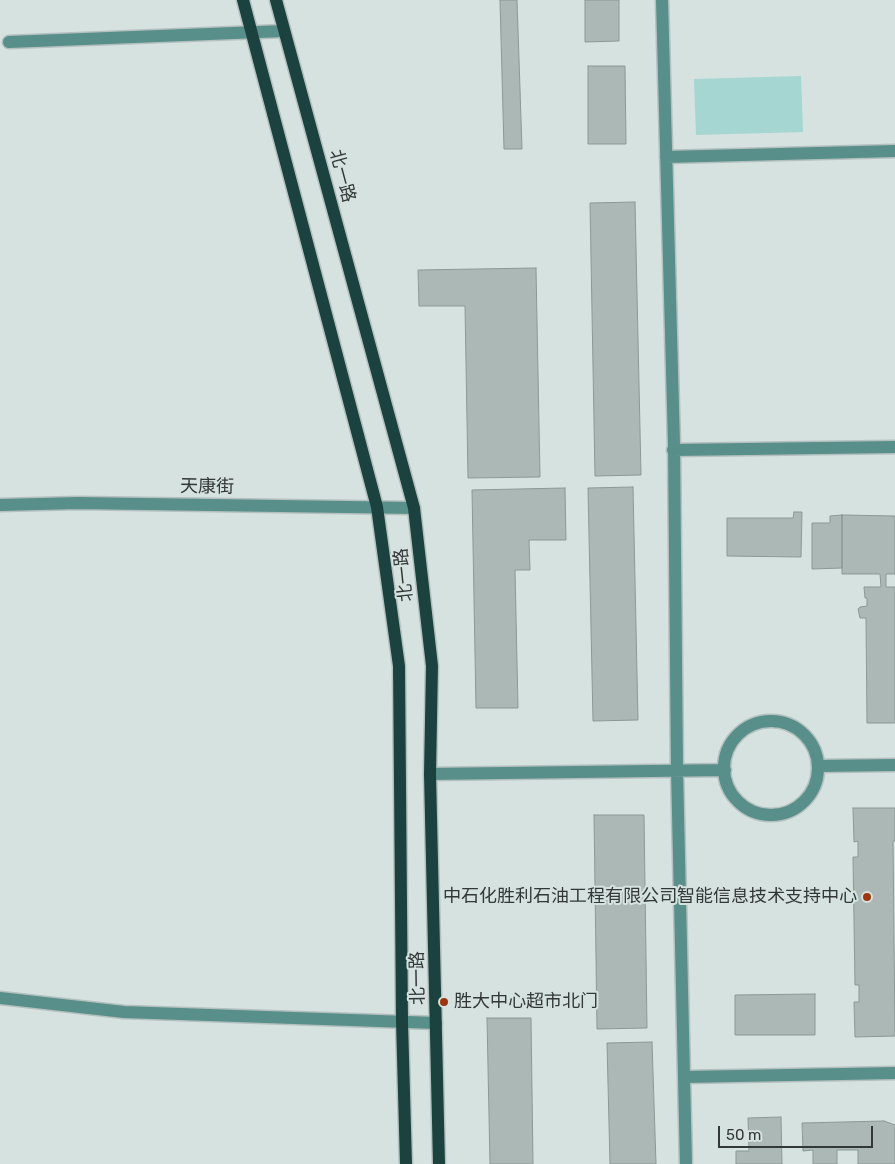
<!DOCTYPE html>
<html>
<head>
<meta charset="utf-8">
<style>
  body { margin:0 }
  #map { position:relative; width:895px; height:1164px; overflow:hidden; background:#d5e2e0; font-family:Rubik,sans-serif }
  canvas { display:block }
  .scale { position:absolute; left:718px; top:1126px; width:155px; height:22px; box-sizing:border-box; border:2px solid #323737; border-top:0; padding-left:6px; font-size:15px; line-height:18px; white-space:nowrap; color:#323737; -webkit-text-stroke:4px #d5e2e0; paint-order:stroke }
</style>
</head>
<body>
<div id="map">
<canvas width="895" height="1164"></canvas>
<div class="scale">50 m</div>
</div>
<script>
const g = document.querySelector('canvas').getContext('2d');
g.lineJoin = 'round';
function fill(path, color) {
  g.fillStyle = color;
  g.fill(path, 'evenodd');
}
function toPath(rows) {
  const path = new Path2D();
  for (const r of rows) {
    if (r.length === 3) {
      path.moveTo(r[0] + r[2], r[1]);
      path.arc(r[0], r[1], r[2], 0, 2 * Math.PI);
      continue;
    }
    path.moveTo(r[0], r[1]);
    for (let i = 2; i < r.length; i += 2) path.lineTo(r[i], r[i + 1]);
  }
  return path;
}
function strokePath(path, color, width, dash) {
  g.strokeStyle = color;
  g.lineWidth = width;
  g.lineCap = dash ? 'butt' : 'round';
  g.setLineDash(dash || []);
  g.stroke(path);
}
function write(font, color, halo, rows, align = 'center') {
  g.font = font + ' Rubik,"Noto Sans SC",sans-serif';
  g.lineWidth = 4;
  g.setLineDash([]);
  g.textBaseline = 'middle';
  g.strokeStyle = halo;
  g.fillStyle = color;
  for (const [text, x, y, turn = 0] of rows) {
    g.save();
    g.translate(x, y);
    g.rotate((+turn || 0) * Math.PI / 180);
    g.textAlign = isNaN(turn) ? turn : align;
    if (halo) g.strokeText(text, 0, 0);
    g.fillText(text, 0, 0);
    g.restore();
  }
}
const green = toPath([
  [801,76,803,132,696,135,694,79]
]);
const building = toPath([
  [500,0,517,0,522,149,504,149,500,0],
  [585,0,619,0,619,41,585,42,585,0],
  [588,66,625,66,626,144,588,144,588,66],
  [635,202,641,475,595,476,590,203,635,202],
  [536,268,540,477,468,478,465,306,419,306,418,270,536,268],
  [633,487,638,720,593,721,588,488,633,487],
  [565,488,566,540,529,540,530,570,515,570,518,708,476,708,472,490,565,488],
  [794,512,802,512,801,557,727,556,727,518,793,518,794,512],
  [842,515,895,516,895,574,886,574,886,587,895,587,895,723,867,723,866,618,860,618,858,609,860,607,867,606,867,598,865,598,864,587,881,587,880,574,842,574,842,515],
  [842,515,842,568,812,569,812,523,830,523,830,516,842,515],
  [853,808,895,808,895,841,893,841,895,1036,855,1037,854,1002,859,1002,859,985,855,985,853,857,858,857,858,841,854,842,853,808],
  [594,815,644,815,647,1028,597,1029,594,815],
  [815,994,815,1035,735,1035,735,995,815,994],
  [487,1018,531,1018,533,1164,490,1164,487,1018],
  [652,1042,656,1164,610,1164,607,1043,652,1042],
  [781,1117,782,1164,736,1164,736,1151,749,1151,748,1118,781,1117],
  [884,1121,895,1125,895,1164,858,1164,858,1150,837,1150,837,1164,813,1164,813,1150,803,1151,802,1123,884,1121]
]);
const minor = toPath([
  [662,0,674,444,677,769,686,1164],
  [9,42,284,31],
  [666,157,895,151],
  [673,450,895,447],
  [0,505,78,503,414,508],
  [771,768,47],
  [818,766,895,765],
  [430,774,725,770],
  [0,998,124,1012,436,1023],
  [685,1077,895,1073]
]);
const major = toPath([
  [243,0,377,507,399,666,402,1022,406,1164],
  [276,0,414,508,432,666,430,774,439,1164]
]);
const markers = [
  [867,897,5,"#9c3610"],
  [444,1002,5,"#9c3610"]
];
const streetNames = [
  ["北一路",342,176,75],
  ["天康街",207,487,1],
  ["北一路",404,575,-96],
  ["北一路",418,978,-91]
];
const poiNames = [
  ["中石化胜利石油工程有限公司智能信息技术支持中心",857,897],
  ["胜大中心超市北门",454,1002,"left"]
];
fill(green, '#a5d6d1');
fill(building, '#acb8b6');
strokePath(building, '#8c9896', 1);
strokePath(minor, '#b4c0be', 15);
strokePath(major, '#b4c0be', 15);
strokePath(minor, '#588f8a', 12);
strokePath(major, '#1b423f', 12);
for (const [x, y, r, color] of markers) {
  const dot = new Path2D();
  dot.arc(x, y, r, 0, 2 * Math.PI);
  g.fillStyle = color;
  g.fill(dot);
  strokePath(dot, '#d5e2e0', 2);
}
write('18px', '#323737', '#d5e2e0', streetNames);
write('18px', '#323737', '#d5e2e0', poiNames, 'right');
</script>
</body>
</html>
